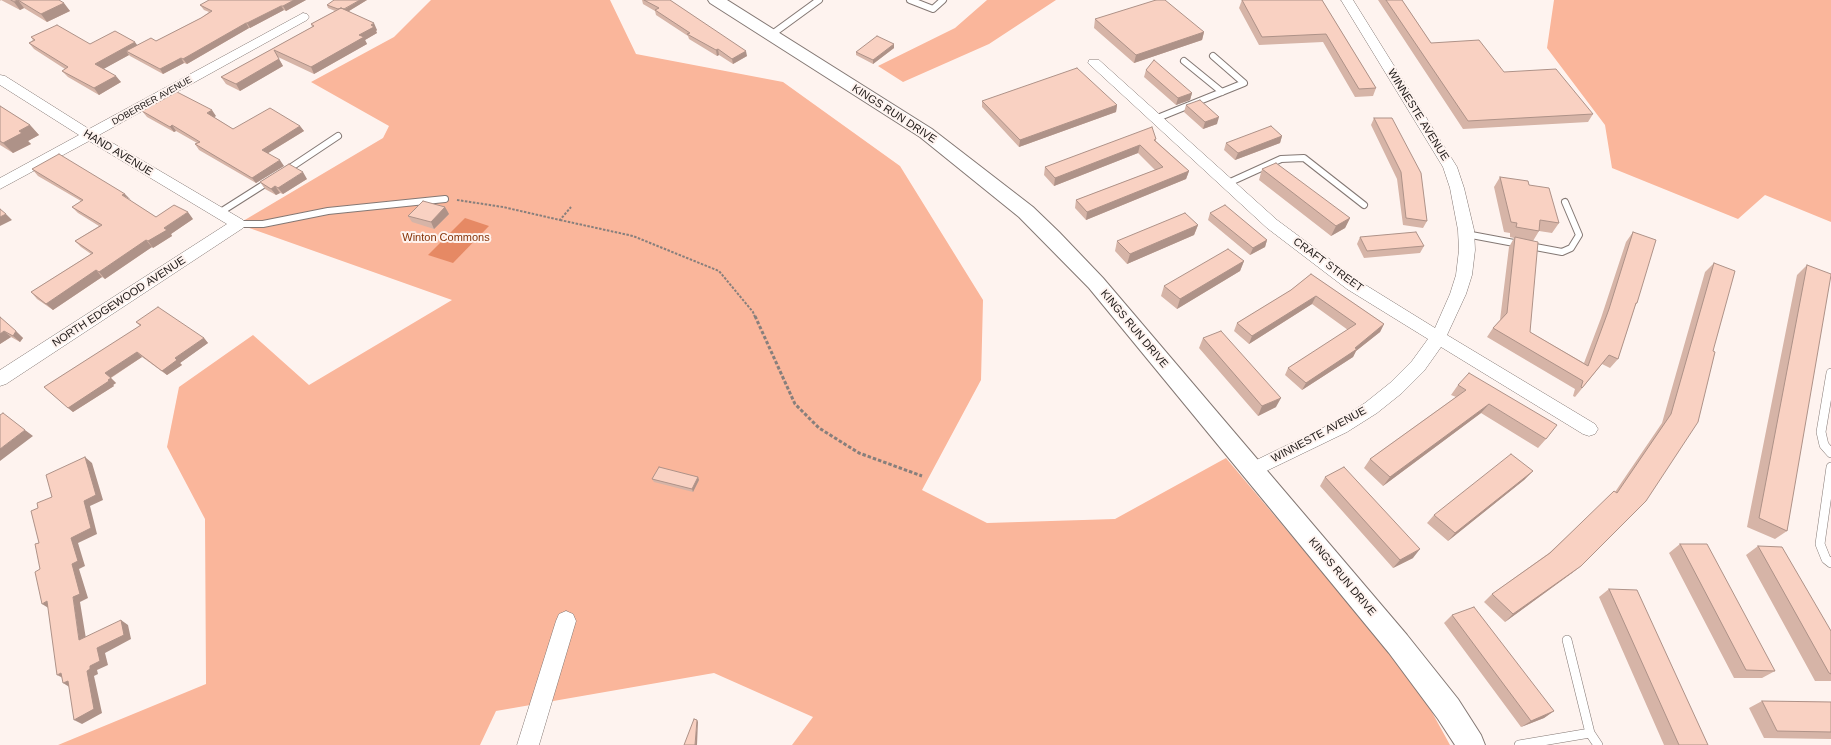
<!DOCTYPE html>
<html>
<head>
<meta charset="utf-8">
<style>
  body { margin:0 }
  canvas { display:block; background:#fef3ef }
</style>
</head>
<body>
<canvas width="1831" height="745"></canvas>
<script>
const g = document.querySelector('canvas').getContext('2d');
g.lineJoin = 'round';
function fill(path, color) {
  g.fillStyle = color;
  g.fill(path, 'evenodd');
}
function toPath(rows) {
  const path = new Path2D();
  for (const r of rows) {
    path.moveTo(r[0], r[1]);
    for (let i = 2; i < r.length; i += 2) path.lineTo(r[i], r[i + 1]);
  }
  return path;
}
function strokePath(path, color, width, dash) {
  g.strokeStyle = color;
  g.lineWidth = width;
  g.lineCap = dash ? 'butt' : 'round';
  g.setLineDash(dash || []);
  g.stroke(path);
}
function write(font, color, halo, rows, align = 'center') {
  g.font = font + ' Arial,sans-serif';
  g.lineWidth = 4;
  g.setLineDash([]);
  g.textBaseline = 'middle';
  g.strokeStyle = halo;
  g.fillStyle = color;
  for (const [text, x, y, turn = 0] of rows) {
    g.save();
    g.translate(x, y);
    g.rotate((+turn || 0) * Math.PI / 180);
    g.textAlign = isNaN(turn) ? turn : align;
    if (halo) g.strokeText(text, 0, 0);
    g.fillText(text, 0, 0);
    g.restore();
  }
}
const green = toPath([
  [431,0,610,0,636,54,783,82,900,166,983,300,981,380,922,490,987,523,1115,519,1226,458,1417,685,1450,745,792,745,813,717,714,673,496,711,480,745,58,745,206,684,205,519,167,447,179,387,253,335,309,385,452,300,238,224,383,138,389,126,311,82,394,37],
  [987,0,1056,0,989,44,903,82,878,66,955,28],
  [1554,0,1831,0,1831,222,1765,195,1738,219,1612,168,1605,125,1547,48]
]);
const water = toPath([
  [465,218,489,226,453,263,428,255]
]);
const pathFar1 = toPath([
  [457,200,503,207,560,220,571,207],
  [560,220,633,236,719,271,753,312,755,317]
]);
const path = toPath([
  [755,316,795,404,819,428,859,453,922,476]
]);
const laneFar1 = toPath([
  [910,0,933,9,943,0],
  [771,35,819,0],
  [1184,61,1222,92],
  [1155,119,1244,83,1213,56],
  [284,172,338,136],
  [1226,184,1281,159,1304,158,1364,205],
  [219,213,271,180],
  [238,224,263,224,328,211,445,199],
  [1466,234,1562,252,1571,248,1579,235,1565,202]
]);
const lane = toPath([
  [1831,373,1821,432,1824,445,1831,453],
  [1831,467,1820,544,1826,559,1831,563],
  [1567,640,1590,733,1598,745],
  [1519,745,1590,733]
]);
const street = toPath([
  [1341,0,1353,0,1457,167,1464,188,1474,230,1475,250,1472,275,1466,294,1447,335,1595,424,1598,429,1595,434,1589,436,1583,434,1441,347,1424,371,1402,393,1377,413,1347,432,1258,475,1252,478,1246,475,1243,470,1246,465,1335,422,1365,403,1390,383,1412,361,1428,339,1347,289,1267,228,1088,63,1089,60,1099,60,1277,220,1359,281,1435,328,1450,294,1456,275,1459,250,1458,230,1450,188,1443,167,1341,0],
  [303,13,307,14,309,17,307,20,99,135,243,220,246,224,243,228,6,384,0,386,0,370,227,224,89,141,0,189,0,178,79,135,0,85,0,75,5,76,89,129,303,13],
  [566,611,573,614,576,621,539,745,517,745,556,621,559,614,566,611]
]);
const secondary = toPath([
  [708,0,727,0,932,129,1033,207,1059,232,1103,278,1407,635,1458,699,1481,735,1485,745,1455,745,1438,719,1389,653,1089,288,1019,217,920,137,710,3,708,0]
]);
const wall = toPath([
  [0,0,59,0,70,11,47,22,24,8,20,10,1,0,0,1],
  [306,0,286,11,284,10,250,28,249,28,187,64,184,63,163,74,130,56,129,55,103,69,121,82,99,95,68,77,62,71,65,69,34,49,29,43,33,40,31,37,90,44,138,46,156,41,201,18,209,12,204,10,200,5],
  [367,0,349,11,377,30,376,31,377,33,365,40,367,44,314,74,278,57,283,66,240,91,226,84,221,77,312,27,311,24,335,11,328,8,327,5],
  [642,0,670,0,747,56,733,64,719,55,717,56,689,39,688,36,656,15,655,11,643,4],
  [1242,0,1322,0,1376,88,1373,96,1355,97,1323,42,1259,45,1239,8],
  [1378,0,1402,0,1431,43,1504,72,1593,114,1588,122,1463,129],
  [1095,19,1204,32,1202,40,1134,63,1094,28],
  [894,44,894,48,873,64,856,55,856,52],
  [1146,70,1192,93,1190,100,1176,105,1144,77],
  [982,101,1117,105,1116,112,1019,147,982,107],
  [1186,105,1217,124,1203,129,1184,112],
  [0,106,30,125,39,135,28,141,31,144,13,153,0,145],
  [142,111,216,116,214,117,233,129,300,126,304,131,268,153,284,166,256,183,199,150,195,144,197,143,176,131,174,132,147,117],
  [1374,118,1427,221,1423,228,1403,225,1397,179,1371,125],
  [1282,136,1280,143,1235,160,1224,150,1226,143],
  [1156,139,1156,141,1189,171,1186,179,1086,220,1075,208,1076,200,1155,170,1138,153,1054,186,1044,175,1045,167],
  [32,169,131,201,156,217,193,219,171,234,172,236,153,248,152,247,105,279,102,277,53,310,37,299,31,292,91,254,81,247,75,241,99,226,78,213,72,207,81,201,38,176],
  [1262,169,1350,218,1345,228,1331,236,1259,180],
  [1500,177,1529,185,1559,223,1552,233,1539,231,1533,241,1530,332,1584,363,1601,318,1626,242,1633,232,1637,303,1635,306,1618,359,1610,368,1602,364,1575,397,1573,396,1575,389,1487,337,1493,328,1500,320,1509,247,1514,238,1510,237,1510,233,1504,232,1494,187],
  [307,179,283,194,280,193,276,195,265,189,260,182],
  [445,207,449,214,434,229,412,222,408,216],
  [1210,213,1267,240,1265,247,1250,255,1208,220],
  [1198,225,1194,235,1127,264,1115,251,1117,241],
  [1360,237,1424,246,1420,253,1364,258,1357,244],
  [1244,261,1240,271,1177,309,1161,296,1164,286],
  [1714,263,1713,351,1581,566,1572,573,1505,622,1484,602,1492,594,1549,553,1615,492,1662,423,1705,272],
  [1807,265,1787,531,1775,539,1747,527,1797,275],
  [1311,274,1384,324,1380,332,1356,351,1353,357,1302,390,1285,375,1288,368,1348,330,1312,304,1249,344,1234,331,1237,323,1291,290],
  [0,317,23,338,20,342,11,337,0,344],
  [136,322,204,338,208,343,180,363,182,365,167,375,142,357,111,378,116,383,113,385,114,386,73,412,44,387,140,326],
  [1203,338,1276,407,1258,416,1199,348],
  [1458,385,1546,439,1538,448,1481,413,1383,486,1364,468,1370,459,1456,397,1451,395],
  [1533,471,1524,480,1448,541,1427,523,1434,515],
  [698,477,699,480,693,492,654,482,652,479],
  [1325,477,1413,558,1393,568,1320,486],
  [1680,544,1775,671,1762,678,1734,678,1669,553],
  [1758,546,1831,631,1831,681,1815,681,1746,555],
  [1609,589,1708,745,1664,745,1599,597],
  [1452,615,1554,711,1544,718,1521,727,1444,623],
  [1762,701,1831,702,1831,739,1764,738,1749,708]
]);
const shadedWall = toPath([
  [18,0,24,8,20,10,14,2],
  [294,0,306,0,286,11,283,6],
  [360,0,367,0,344,14,342,11],
  [64,3,70,11,47,22,41,14],
  [281,6,284,10,250,28,247,23],
  [246,23,249,28,187,64,183,59],
  [374,23,377,30,376,31,377,33,365,40,367,44,314,74,311,67,359,35,371,25],
  [1204,32,1202,40,1134,63,1136,55],
  [135,42,140,49,126,51,129,55,100,71,95,64],
  [894,44,894,48,873,64,873,60],
  [718,49,719,55,717,56,716,50],
  [746,51,747,56,733,64,732,59],
  [181,58,184,63,163,74,160,69],
  [279,59,283,66,240,91,236,84],
  [116,76,121,82,99,95,94,88],
  [1192,93,1190,100,1176,105,1178,98],
  [1117,105,1116,112,1019,147,1020,140],
  [212,110,216,116,211,119,207,113],
  [1219,117,1217,124,1203,129,1205,122],
  [30,125,39,135,28,141,31,144,13,153,3,143,19,131],
  [172,125,176,131,174,132,170,127],
  [300,126,304,131,265,155,262,150],
  [1282,136,1280,143,1235,160,1238,153],
  [1140,145,1138,153,1054,186,1055,178],
  [280,160,284,166,256,183,252,178],
  [1189,171,1186,179,1086,220,1087,212],
  [303,172,307,179,283,194,278,188],
  [275,186,280,193,276,195,271,189],
  [125,194,131,200,122,195],
  [445,207,449,214,434,229,431,222],
  [188,212,193,219,171,234,172,236,153,248,148,241,164,228],
  [6,214,12,220,0,226,0,217],
  [1350,218,1345,228,1331,236,1336,226],
  [1198,225,1194,235,1127,264,1130,254],
  [146,240,152,247,105,279,99,272],
  [1267,240,1265,247,1250,255,1253,248],
  [1244,261,1240,271,1177,309,1180,299],
  [96,270,102,277,53,310,46,304],
  [1316,296,1312,304,1249,344,1252,336],
  [1384,324,1380,332,1356,351,1353,357,1302,390,1306,383,1355,348],
  [4,331,11,337,0,344,0,334],
  [16,331,23,338,20,342,13,336],
  [204,338,208,343,180,363,182,365,167,375,162,371,175,358],
  [137,352,142,357,110,378,105,373],
  [111,378,116,383,113,385,114,386,73,412,68,408],
  [1281,398,1276,407,1258,416,1262,406],
  [1489,404,1481,413,1383,486,1390,477],
  [25,430,33,436,0,461,0,449],
  [85,457,92,463,103,500,90,506,97,534,78,543,85,566,79,569,88,598,80,602,87,645,79,640,73,597,71,538,84,501],
  [1533,471,1524,480,1448,541,1455,533],
  [698,477,699,480,693,492,692,489],
  [1420,549,1413,558,1393,568,1400,560],
  [1581,566,1572,573,1505,622,1513,614],
  [47,601,50,609,42,604],
  [121,620,128,625,131,639,105,653,108,665,97,670,98,674,94,676,102,713,82,724,74,720,87,671,90,666,97,648],
  [61,673,65,679,57,675],
  [68,681,71,688,63,683],
  [1554,711,1544,718,1521,727,1531,721],
  [697,720,698,722,697,745,695,745]
]);
const building = toPath([
  [11,0,17,0,14,2,11,0],
  [18,0,59,0,64,3,41,14,18,0],
  [209,0,294,0,283,6,281,6,247,23,246,23,183,59,181,58,160,69,126,51,151,38,156,41,201,18,212,11,200,5,209,0],
  [334,0,360,0,344,9,341,8,338,9,327,5,334,0],
  [644,0,670,0,746,51,732,59,718,49,716,50,687,34,690,33,655,10,659,8,644,0],
  [1156,0,1165,0,1204,32,1136,55,1095,19,1156,0],
  [1242,0,1322,0,1376,88,1359,89,1326,34,1262,37,1242,0],
  [1386,0,1402,0,1431,43,1479,40,1504,72,1556,69,1593,114,1468,121,1386,0],
  [341,8,374,23,371,25,374,27,359,35,364,37,311,67,274,50,279,59,236,84,221,77,314,26,311,24,341,8],
  [57,25,90,44,115,31,135,42,95,64,116,76,94,88,62,71,68,67,29,43,35,40,31,37,57,25],
  [877,36,894,44,873,60,856,52,877,36],
  [1154,60,1192,93,1178,98,1146,70,1154,60],
  [1077,68,1117,105,1020,140,982,101,1077,68],
  [177,92,212,110,207,113,233,129,270,108,300,126,262,150,280,160,252,178,195,144,200,142,172,125,170,127,142,111,177,92],
  [1200,100,1219,117,1205,122,1186,105,1200,100],
  [0,106,30,125,19,131,22,133,3,143,0,141,0,106],
  [1374,118,1392,118,1421,173,1427,221,1406,218,1401,172,1374,118],
  [1271,126,1282,136,1238,153,1226,143,1271,126],
  [1152,127,1156,139,1154,140,1189,171,1087,212,1076,200,1163,167,1140,145,1055,178,1045,167,1152,127],
  [59,154,125,194,122,195,156,217,174,205,188,212,164,228,167,230,148,241,146,240,99,272,96,270,46,304,31,292,93,253,75,241,102,225,72,207,83,200,32,169,59,154],
  [1276,163,1350,218,1336,226,1262,169,1276,163],
  [289,164,303,172,278,188,275,186,271,189,260,182,289,164],
  [1500,177,1528,181,1529,185,1549,188,1559,223,1540,220,1539,231,1516,227,1517,223,1511,222,1500,177],
  [423,201,445,207,431,222,408,216,423,201],
  [1225,205,1267,240,1253,248,1210,213,1225,205],
  [0,209,6,214,0,217,0,209],
  [1185,213,1198,225,1130,254,1117,241,1185,213],
  [1416,232,1424,246,1367,251,1360,237,1416,232],
  [1633,232,1656,240,1637,303,1636,303,1618,359,1609,355,1582,388,1581,387,1583,381,1493,328,1507,313,1515,237,1538,242,1530,332,1588,366,1609,309,1633,232],
  [1228,249,1244,261,1180,299,1164,286,1228,249],
  [1714,263,1735,271,1713,351,1715,352,1698,422,1646,501,1581,566,1513,614,1492,594,1550,553,1614,491,1617,493,1671,414,1714,263],
  [1807,265,1831,274,1831,275,1787,531,1759,518,1807,265],
  [1311,274,1384,324,1355,348,1357,349,1306,383,1288,368,1356,324,1316,296,1252,336,1237,323,1291,290,1311,274],
  [158,307,204,338,175,358,177,360,162,371,137,352,105,373,111,378,108,380,109,381,68,408,44,387,141,325,136,322,158,307],
  [0,317,16,331,13,336,4,331,0,334,0,317],
  [1221,331,1281,398,1262,406,1203,338,1221,331],
  [1469,373,1557,425,1546,439,1489,404,1390,477,1370,459,1466,390,1458,385,1469,373],
  [3,413,25,430,0,449,0,415,3,413],
  [1511,454,1533,471,1455,533,1434,515,1511,454],
  [85,457,96,495,84,501,91,528,71,538,78,561,72,564,80,594,73,597,79,640,121,620,124,635,97,648,100,661,90,666,90,669,87,671,94,709,74,720,68,681,63,683,61,673,57,675,47,601,42,604,35,572,40,569,35,544,39,543,31,511,38,508,37,503,52,497,46,475,85,457],
  [659,467,698,477,692,489,652,479,659,467],
  [1344,467,1420,549,1400,560,1325,477,1344,467],
  [1680,544,1707,544,1775,671,1746,670,1680,544],
  [1758,546,1782,547,1831,631,1831,674,1829,673,1758,546],
  [1609,589,1637,590,1708,745,1679,745,1609,589],
  [1474,607,1554,711,1531,721,1452,615,1474,607],
  [1762,701,1831,702,1831,732,1777,731,1762,701],
  [694,719,697,720,695,745,684,745,694,719]
]);
const farStreetnames = [
  ["DOBERRER AVENUE",152,101,-29]
];
const streetNames = [
  ["KINGS RUN DRIVE",894,114,33],
  ["WINNESTE AVENUE",1418,115,58],
  ["HAND AVENUE",118,153,31],
  ["CRAFT STREET",1328,265,36],
  ["NORTH EDGEWOOD AVENUE",119,302,-33],
  ["KINGS RUN DRIVE",1134,329,50],
  ["WINNESTE AVENUE",1319,435,-28],
  ["KINGS RUN DRIVE",1342,577,50]
];
const parkNames = [
  ["Winton Commons",446,238]
];
fill(green, '#fab69b');
fill(water, '#e68964');
strokePath(laneFar1, '#847874', 8);
strokePath(lane, '#847874', 10);
strokePath(street, '#847874', 1);
strokePath(secondary, '#847874', 2);
strokePath(pathFar1, '#877f7c', 2, [2.5, 1.5]);
strokePath(path, '#877f7c', 3, [3.5, 2]);
strokePath(laneFar1, '#fff', 6);
strokePath(lane, '#fff', 9);
fill(street, '#fff');
fill(secondary, '#fff');
fill(wall, '#d6b4a7');
fill(shadedWall, '#ae9288');
fill(building, '#f9d1c2');
strokePath(building, '#ae9288', 1);
write('9px', '#1e1917', '#fef3ef', farStreetnames);
write('11px', '#1e1917', '#fef3ef', streetNames);
write('11px', '#863308', '#fef3ef', parkNames);
</script>
</body>
</html>
